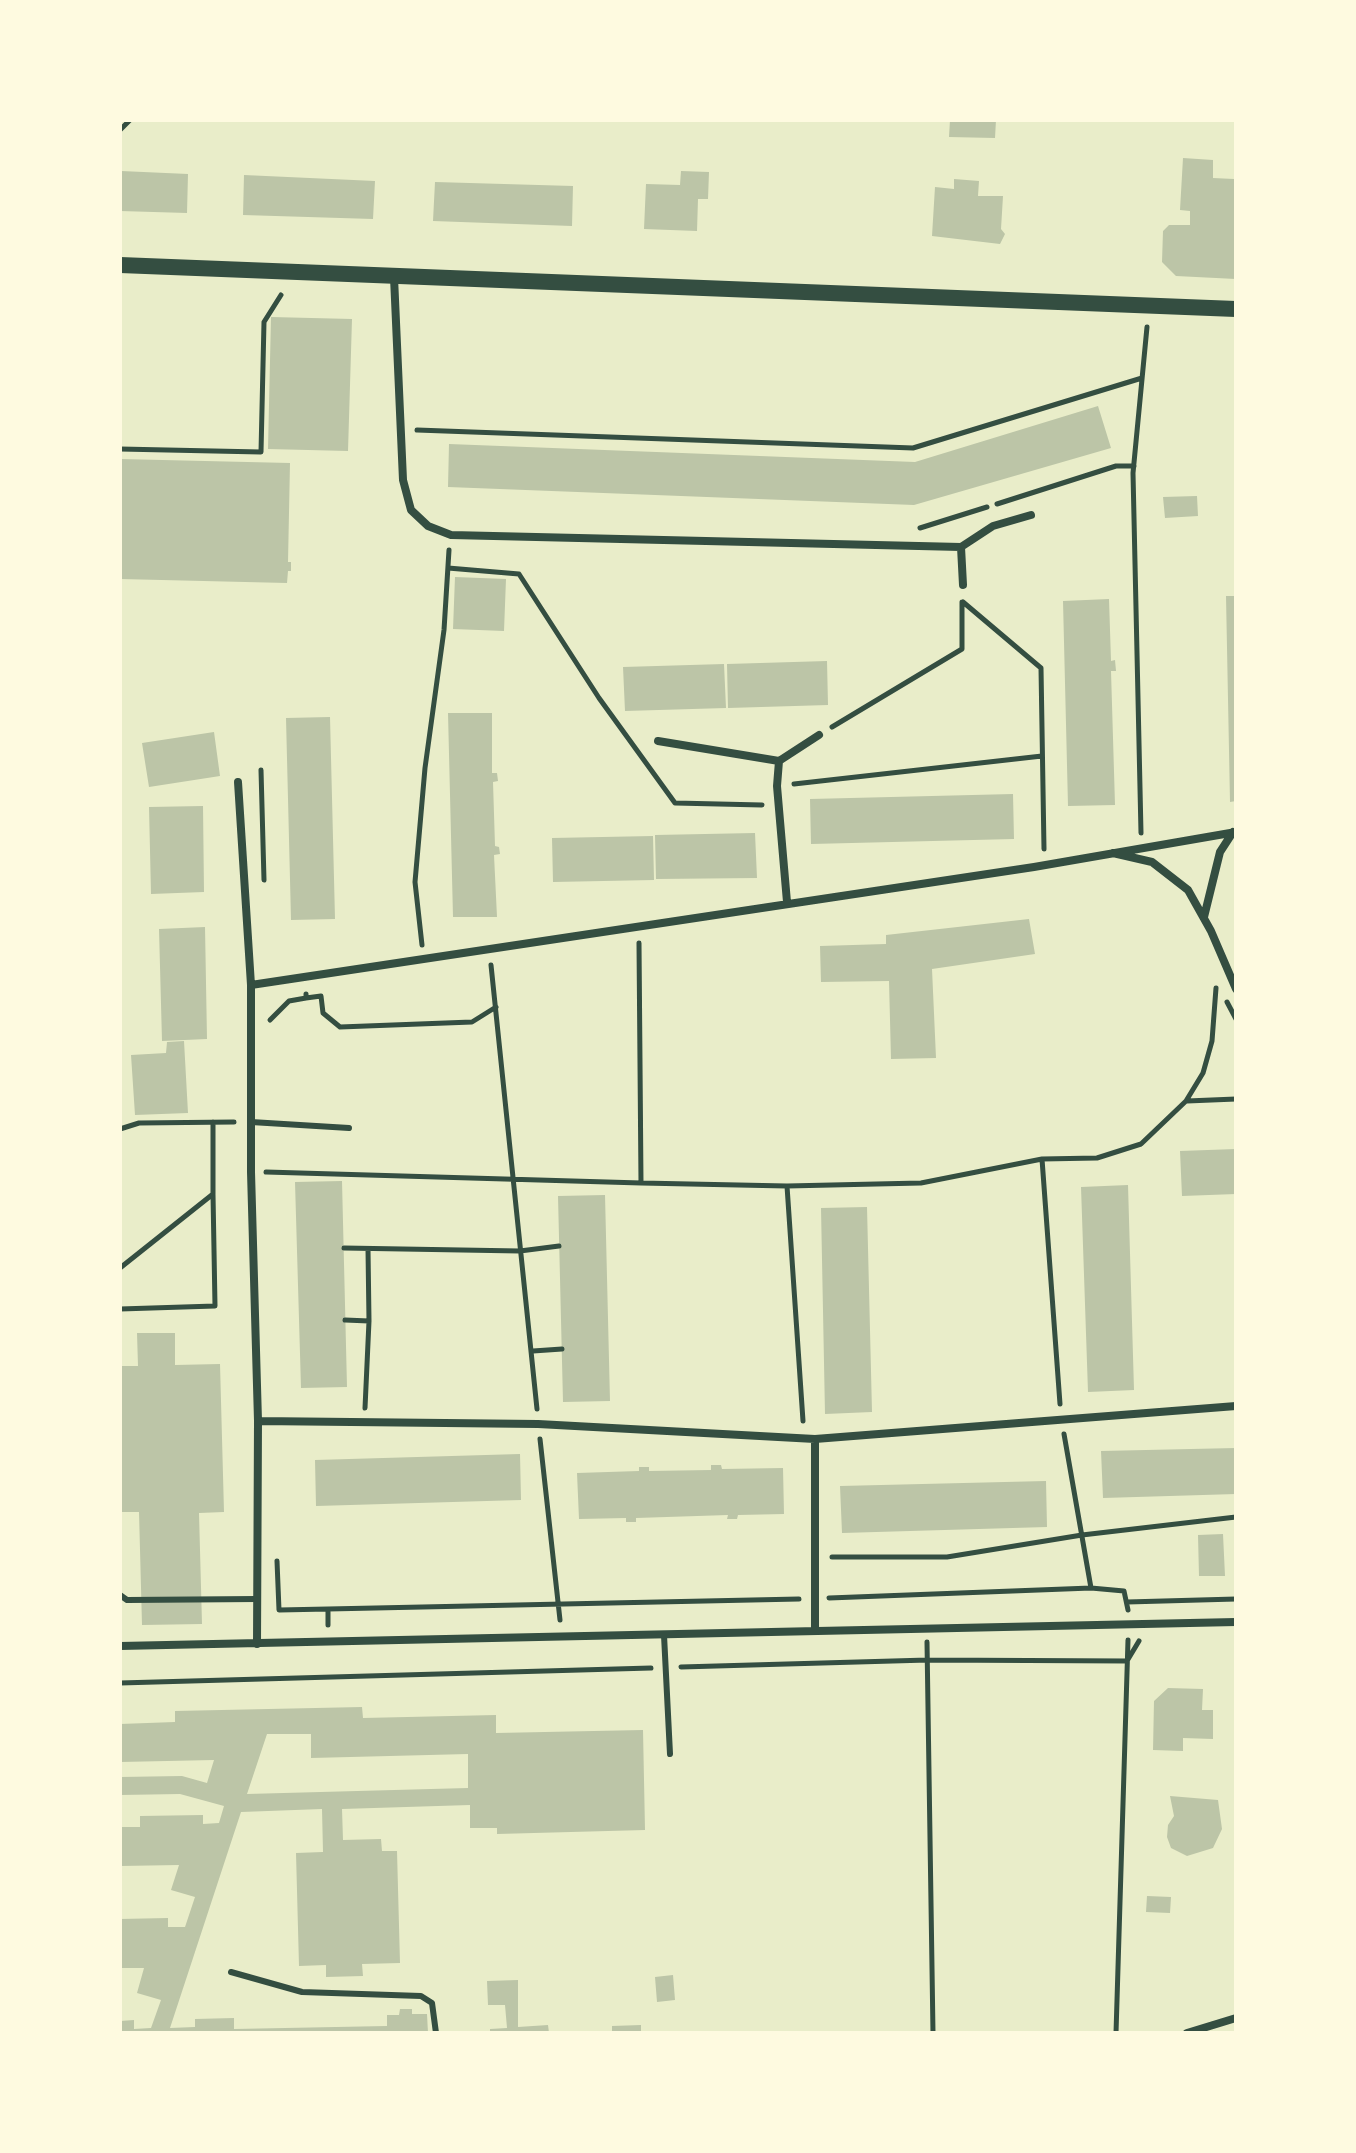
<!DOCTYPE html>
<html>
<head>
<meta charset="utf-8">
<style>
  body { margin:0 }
  #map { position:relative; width:1356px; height:2153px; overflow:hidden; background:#e9edc9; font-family:Spectral,serif }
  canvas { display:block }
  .frame { position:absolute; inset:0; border:122px solid #fefae0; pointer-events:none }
</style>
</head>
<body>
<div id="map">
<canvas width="1356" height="2153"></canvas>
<div class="frame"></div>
</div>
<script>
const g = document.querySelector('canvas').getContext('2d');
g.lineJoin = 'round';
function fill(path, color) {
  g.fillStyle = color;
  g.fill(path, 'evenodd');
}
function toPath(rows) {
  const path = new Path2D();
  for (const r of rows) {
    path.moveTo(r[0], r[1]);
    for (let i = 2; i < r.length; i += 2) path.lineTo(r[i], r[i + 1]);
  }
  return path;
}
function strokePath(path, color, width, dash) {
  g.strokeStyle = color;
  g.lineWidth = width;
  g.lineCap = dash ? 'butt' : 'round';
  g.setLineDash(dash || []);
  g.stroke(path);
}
const building = toPath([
  [950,120,996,120,995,138,949,137],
  [1183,158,1213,160,1213,178,1234,179,1236,279,1176,276,1162,262,1163,231,1169,225,1190,225,1190,211,1180,210],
  [121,171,188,174,187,213,120,211],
  [681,171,709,172,708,199,698,199,697,231,644,229,646,184,680,185],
  [244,175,375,181,373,219,243,215],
  [954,179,979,181,978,196,1003,196,1001,229,1005,234,1000,244,932,236,935,187,954,189],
  [435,182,573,186,572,226,433,221],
  [271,317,352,319,348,451,268,449],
  [1098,406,1111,448,914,505,448,487,449,444,915,462],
  [120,459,290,463,288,562,291,562,291,571,288,571,287,583,120,579],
  [1197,496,1198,516,1165,518,1163,497],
  [455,577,506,579,504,631,453,629],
  [1226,596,1236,596,1236,801,1230,802],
  [1109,599,1111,661,1115,660,1116,671,1111,671,1115,805,1068,806,1063,601],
  [827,661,828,705,728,708,727,664],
  [724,664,726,708,625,711,623,667],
  [448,713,492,713,492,773,497,773,498,781,493,782,495,846,499,847,500,854,494,855,497,917,453,917],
  [330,717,335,919,291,920,286,718],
  [214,732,220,776,149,787,142,743],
  [1013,794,1014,839,811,844,810,799],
  [203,806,204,892,151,894,149,807],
  [755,833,757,878,656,879,655,835],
  [653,836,654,880,553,882,552,838],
  [1029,919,1035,954,932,969,936,1058,891,1059,889,981,821,982,820,946,886,944,886,935],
  [205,927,207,1039,162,1041,159,929],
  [184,1041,188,1113,135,1115,131,1055,166,1053,167,1042],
  [1236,1149,1236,1194,1182,1196,1180,1151],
  [342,1181,347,1387,301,1388,295,1182],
  [1128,1185,1134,1390,1088,1392,1081,1187],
  [605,1195,610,1401,563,1402,558,1196],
  [867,1207,872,1412,825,1414,821,1208],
  [137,1333,175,1333,175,1365,220,1364,224,1512,199,1513,202,1624,142,1625,139,1512,120,1512,120,1366,138,1366],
  [1236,1448,1236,1494,1103,1498,1101,1451],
  [520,1454,521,1500,316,1506,315,1460],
  [711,1465,721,1465,722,1469,783,1468,784,1514,738,1515,737,1519,727,1519,728,1515,636,1518,636,1522,626,1522,626,1518,579,1519,577,1473,639,1471,639,1467,649,1467,649,1471,711,1470],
  [1046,1481,1047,1527,842,1533,840,1486],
  [1223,1534,1225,1576,1199,1576,1198,1535],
  [1168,1688,1203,1689,1202,1710,1213,1710,1213,1739,1183,1738,1183,1751,1153,1750,1154,1701],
  [362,1707,363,1718,496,1715,496,1733,643,1730,645,1830,497,1834,497,1828,470,1828,470,1805,342,1809,343,1840,381,1839,382,1851,397,1851,400,1963,362,1964,363,1976,326,1977,326,1965,299,1966,296,1853,323,1852,322,1809,241,1812,170,2028,195,2027,195,2019,234,2018,234,2029,387,2026,387,2015,399,2015,400,2009,412,2009,412,2014,427,2014,428,2033,120,2033,120,2021,134,2020,134,2029,151,2028,161,2000,137,1993,144,1968,120,1968,120,1919,168,1918,168,1927,185,1927,195,1897,171,1890,179,1865,120,1866,120,1827,140,1827,140,1816,203,1815,203,1824,219,1823,224,1806,180,1794,120,1795,120,1777,182,1776,207,1783,214,1760,120,1762,120,1724,175,1722,175,1711],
  [267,1734,311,1734,311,1758,468,1754,468,1788,247,1794],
  [1170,1796,1218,1800,1222,1829,1213,1848,1187,1856,1171,1848,1167,1837,1168,1825,1174,1816],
  [1147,1896,1171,1897,1170,1913,1146,1912],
  [673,1975,675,2000,657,2002,655,1977],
  [518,1980,518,2027,548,2025,549,2033,490,2033,490,2029,507,2028,505,2005,488,2005,487,1981],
  [641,2025,641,2033,612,2033,612,2026]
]);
const path = toPath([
  [120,130,130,120],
  [417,430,913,448,1142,378],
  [120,449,261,452,264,322,281,295],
  [997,504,1116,466,1134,466],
  [920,528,987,507],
  [448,568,519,574,599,698,675,803,762,805],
  [963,602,1041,668,1044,849],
  [832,727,962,649,962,602],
  [261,770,264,880],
  [794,784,1042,756],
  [1141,833,1133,473,1147,327],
  [639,943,641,1183,787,1186,803,1421],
  [422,945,415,882,425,768,444,630,449,550],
  [491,965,537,1409],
  [306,998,321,996,323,1013,340,1027,472,1022,496,1007],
  [1227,1002,1236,1019],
  [270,1020,289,1001,306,998,306,994],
  [1187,1101,1236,1099],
  [120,1129,139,1123,234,1122],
  [1042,1159,1097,1158,1141,1144,1186,1101,1203,1073,1212,1041,1216,988],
  [266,1172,641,1183],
  [787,1186,921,1183,1042,1159,1060,1404],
  [344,1248,520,1251,559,1246],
  [120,1268,213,1194,213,1122],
  [120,1309,215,1306,213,1194],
  [345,1320,369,1321,368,1249],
  [533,1351,562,1349],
  [365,1408,369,1321],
  [1064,1434,1091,1588,1124,1591,1128,1610],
  [540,1439,560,1620],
  [832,1557,947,1557,1082,1535,1236,1517],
  [277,1561,279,1610,328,1609,328,1625],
  [829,1598,1091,1588],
  [1127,1602,1236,1599],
  [328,1609,799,1599],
  [927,1642,933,2033],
  [681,1667,928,1660,1127,1661,1139,1641],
  [120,1683,651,1668],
  [1116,2033,1128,1640]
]);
const service = toPath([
  [251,1122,349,1128],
  [120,1595,127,1600,257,1599],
  [664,1635,670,1754],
  [231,1972,302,1992,421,1996,432,2003,436,2033]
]);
const minor = toPath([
  [394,277,403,480,411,510,428,526,451,535,961,547,993,526,1031,515],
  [961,547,963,585],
  [658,741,779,761,819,735],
  [779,761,777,786,787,902],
  [238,782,251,985,251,1172,258,1421,257,1644],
  [1113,853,1152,862,1188,890,1211,931,1236,989],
  [1204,917,1220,852,1233,832],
  [251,985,1034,867,1236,832],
  [258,1421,538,1424,815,1439,1236,1406],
  [815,1439,815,1631],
  [120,1646,1236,1622],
  [1187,2033,1236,2018]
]);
const secondary = toPath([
  [120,265,1236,309]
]);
fill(building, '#bcc5a7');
strokePath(path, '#344e41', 5);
strokePath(service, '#344e41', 6);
strokePath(minor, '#344e41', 8);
strokePath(secondary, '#344e41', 16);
</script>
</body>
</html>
